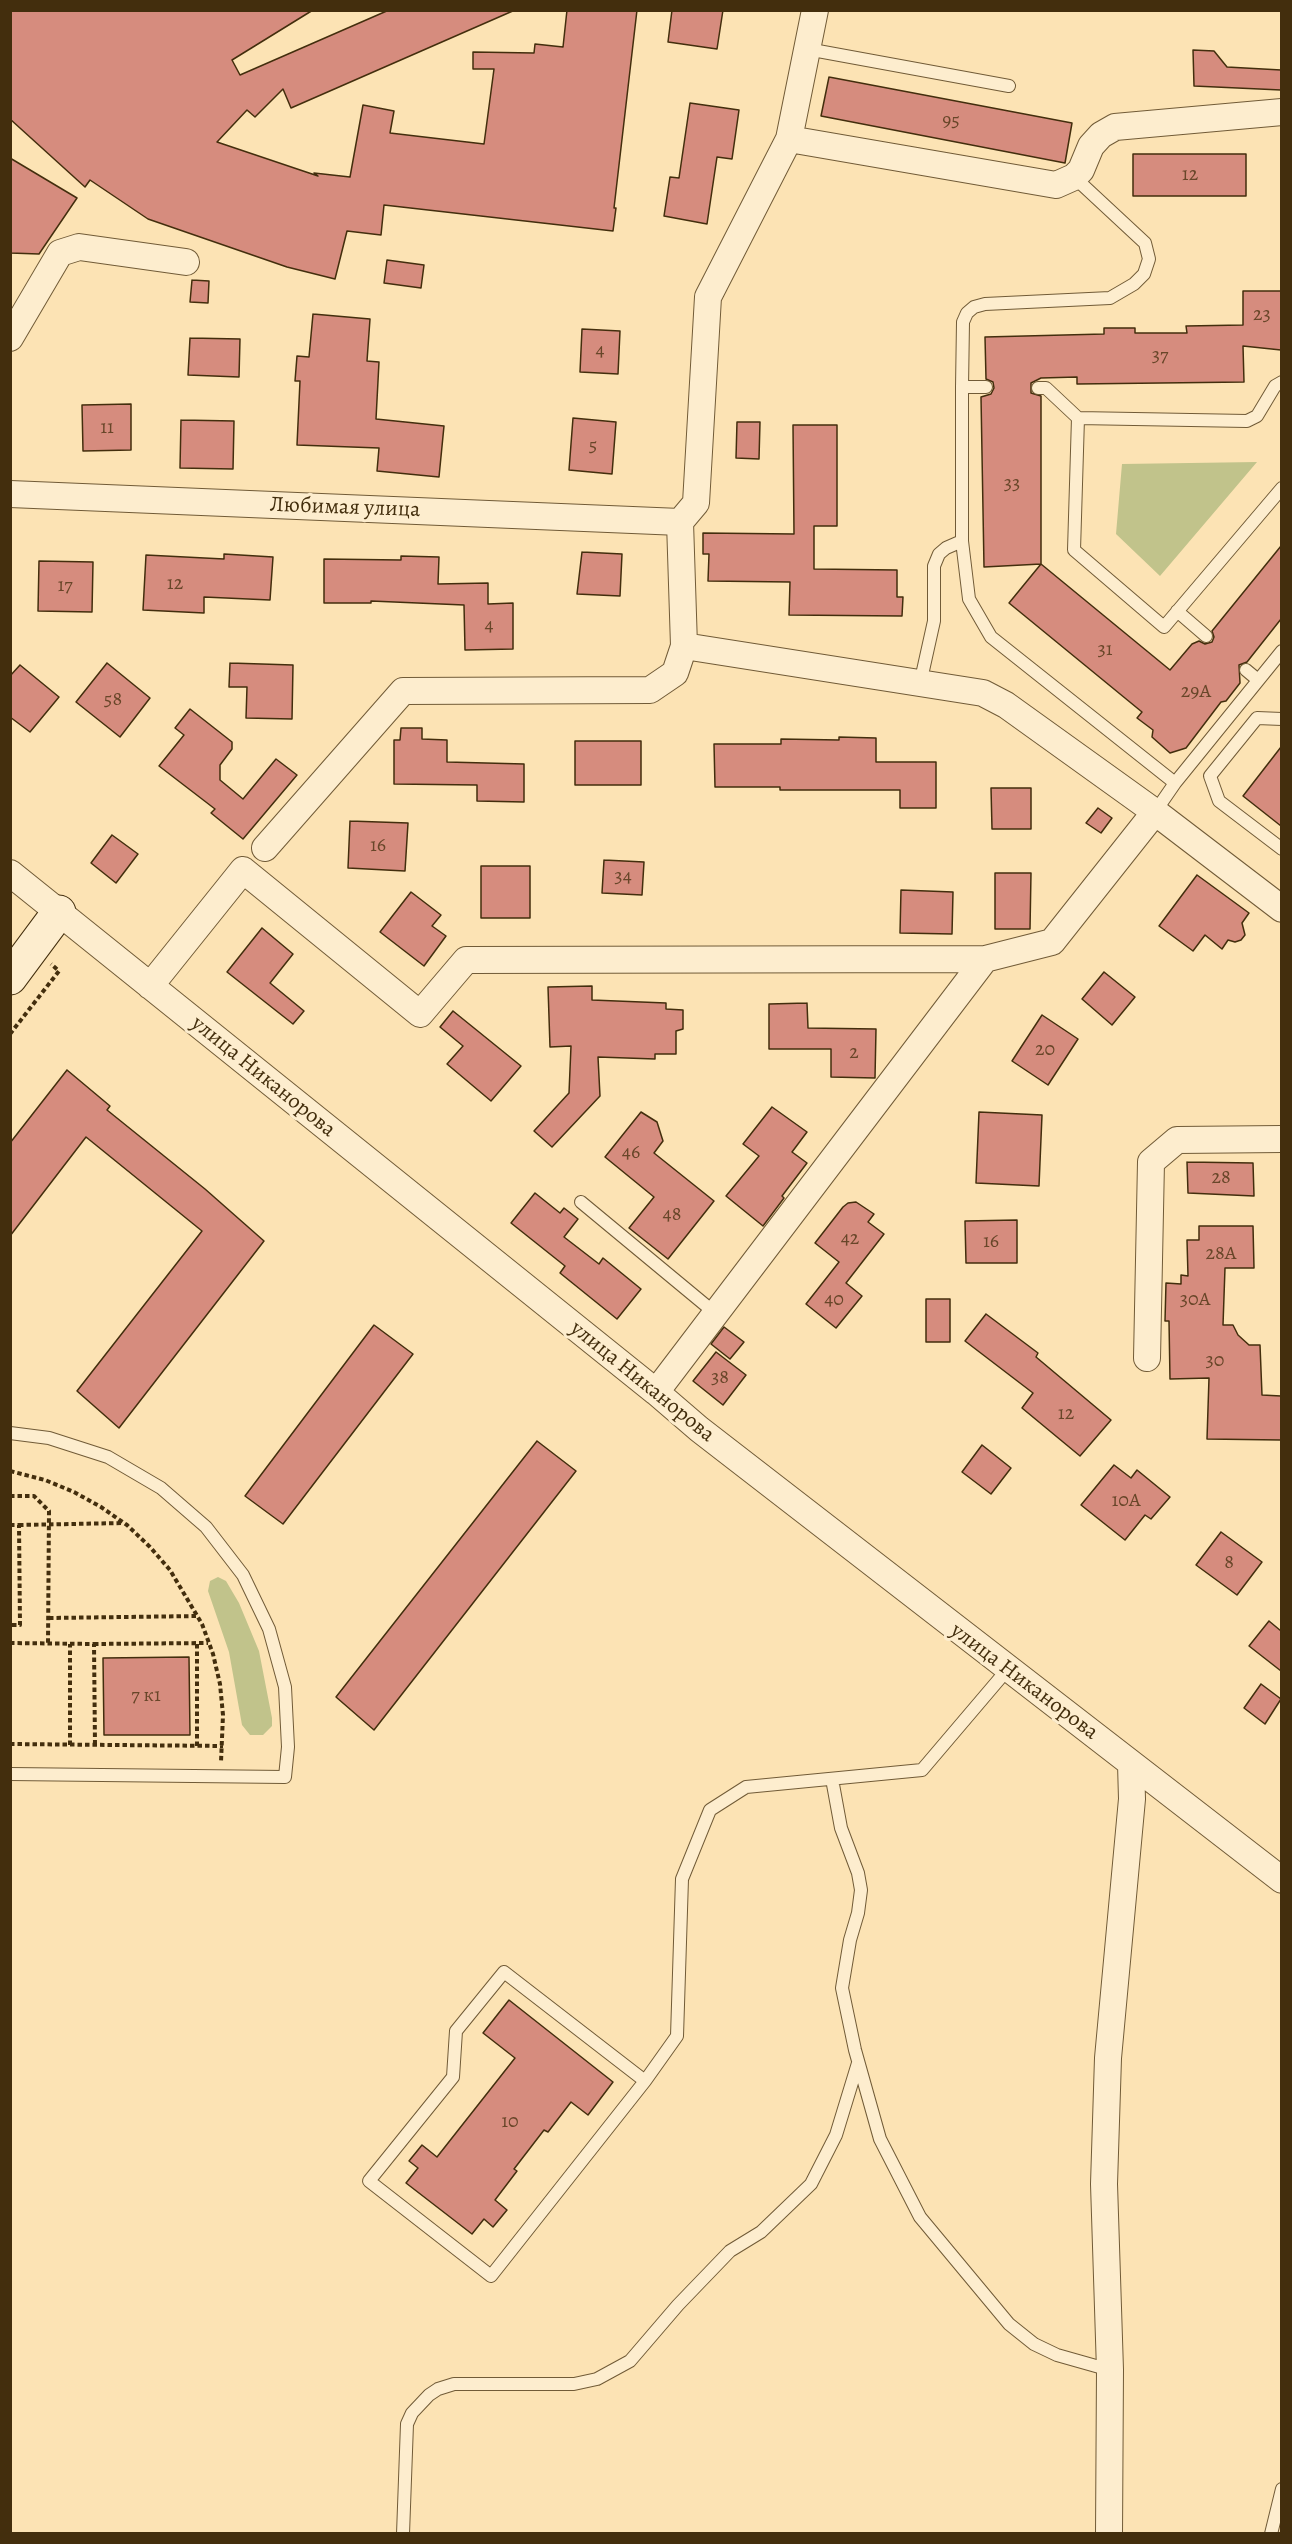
<!DOCTYPE html>
<html>
<head>
<meta charset="utf-8">
<style>
  body { margin:0 }
  #map { position:relative; width:1292px; height:2544px; overflow:hidden; background:#fce3b4; font-family:Alegreya,serif }
  canvas { display:block }
  .frame { position:absolute; inset:0; border:12px solid #432e0d; pointer-events:none }
</style>
</head>
<body>
<div id="map">
<canvas width="1292" height="2544"></canvas>
<div class="frame"></div>
</div>
<script>
const g = document.querySelector('canvas').getContext('2d');
g.lineJoin = 'round';
function fill(path, color) {
  g.fillStyle = color;
  g.fill(path, 'evenodd');
}
function toPath(rows) {
  const path = new Path2D();
  for (const r of rows) {
    path.moveTo(r[0], r[1]);
    for (let i = 2; i < r.length; i += 2) path.lineTo(r[i], r[i + 1]);
  }
  return path;
}
function strokePath(path, color, width, dash) {
  g.strokeStyle = color;
  g.lineWidth = width;
  g.lineCap = dash ? 'butt' : 'round';
  g.setLineDash(dash || []);
  g.stroke(path);
}
function write(font, color, halo, rows, align = 'center') {
  g.font = font + ' Alegreya,serif';
  g.lineWidth = 6;
  g.setLineDash([]);
  g.textBaseline = 'middle';
  g.strokeStyle = halo;
  g.fillStyle = color;
  for (const [text, x, y, turn = 0] of rows) {
    g.save();
    g.translate(x, y);
    g.rotate((+turn || 0) * Math.PI / 180);
    g.textAlign = isNaN(turn) ? turn : align;
    if (halo) g.strokeText(text, 0, 0);
    g.fillText(text, 0, 0);
    g.restore();
  }
}
const green = toPath([
  [1257,462,1160,576,1116,534,1122,464],
  [218,1577,226,1581,239,1603,259,1651,272,1718,272,1726,263,1735,250,1735,242,1725,229,1652,208,1591,210,1581]
]);
const building = toPath([
  [10,10,313,10,232,60,240,75,389,10,515,10,291,108,283,89,255,117,247,110,217,142,318,176,314,173,350,177,363,105,394,111,390,133,484,144,494,69,473,69,473,52,534,53,535,44,563,47,567,10,637,10,614,208,616,208,613,231,384,205,381,235,347,231,335,279,287,267,148,219,90,180,85,187,10,119,10,10],
  [672,10,723,10,717,49,668,42,672,10],
  [1193,50,1214,51,1227,67,1281,70,1281,90,1194,86,1193,50],
  [829,77,1072,123,1065,163,821,116,829,77],
  [690,103,739,110,732,159,717,157,707,224,664,216,670,177,679,178,690,103],
  [1133,154,1246,154,1246,196,1133,196,1133,154],
  [10,158,77,198,39,254,10,253,10,158],
  [387,260,424,265,421,288,384,283,387,260],
  [192,280,209,281,208,303,190,302,192,280],
  [1243,291,1281,291,1281,350,1243,346,1244,382,1077,384,1077,377,1041,378,1031,383,1031,393,1041,396,1041,564,984,567,981,397,991,394,994,388,993,382,986,379,985,337,1104,334,1104,328,1135,328,1135,333,1187,333,1186,326,1243,325,1243,291],
  [313,314,370,319,367,361,379,362,376,419,444,426,439,477,377,471,379,448,297,445,300,381,295,381,297,356,309,357,313,314],
  [582,329,620,331,618,374,580,372,582,329],
  [190,338,240,339,239,377,188,375,190,338],
  [131,404,131,450,83,451,82,405,131,404],
  [573,418,616,422,612,474,569,470,573,418],
  [181,420,234,421,233,469,180,468,181,420],
  [737,422,760,422,759,459,736,458,737,422],
  [793,425,837,425,837,526,814,526,814,569,897,570,897,597,903,597,902,616,789,615,790,582,708,581,709,554,703,554,703,533,794,534,793,425],
  [1281,546,1281,619,1247,662,1239,665,1240,683,1226,701,1221,702,1186,748,1170,753,1152,737,1153,730,1137,718,1142,712,1009,603,1041,564,1170,670,1192,644,1199,641,1205,644,1212,642,1214,637,1212,631,1281,546],
  [582,552,622,554,620,596,577,594,582,552],
  [224,554,273,557,270,600,204,597,204,613,143,610,146,555,224,559,224,554],
  [401,556,439,557,438,584,488,583,488,604,513,603,513,649,465,650,464,605,371,601,371,603,324,603,324,559,401,560,401,556],
  [39,561,93,562,92,612,38,611,39,561],
  [107,663,150,698,120,737,76,702,107,663],
  [230,663,293,665,292,719,246,718,247,687,229,687,230,663],
  [20,665,59,697,30,732,10,717,10,676,20,665],
  [190,709,232,742,232,749,220,765,220,780,243,799,276,759,297,775,243,839,211,813,215,809,159,766,184,735,175,728,190,709],
  [401,728,422,728,422,739,447,740,447,762,524,764,524,802,477,801,477,785,394,784,394,740,400,740,401,728],
  [839,737,876,738,876,762,936,762,936,808,900,808,900,790,780,790,780,787,715,787,714,744,781,744,781,739,839,740,839,737],
  [575,741,641,741,641,785,575,785,575,741],
  [1281,747,1281,826,1243,796,1281,747],
  [991,788,1031,788,1031,829,992,829,991,788],
  [1098,808,1112,818,1101,833,1086,823,1098,808],
  [350,821,408,823,405,871,348,868,350,821],
  [112,835,138,854,116,883,91,863,112,835],
  [604,860,644,862,642,895,602,893,604,860],
  [481,866,530,866,530,918,481,918,481,866],
  [995,873,1031,873,1030,929,995,929,995,873],
  [1197,875,1249,913,1242,923,1245,935,1241,940,1235,942,1228,940,1222,949,1205,935,1193,951,1159,926,1197,875],
  [901,890,953,892,952,934,900,933,901,890],
  [411,892,441,915,432,926,446,936,424,966,380,932,411,892],
  [262,928,293,954,270,983,304,1011,293,1024,227,972,262,928],
  [1104,972,1135,997,1112,1025,1082,999,1104,972],
  [592,986,592,1000,666,1003,666,1009,683,1010,683,1029,676,1031,676,1054,655,1054,655,1059,598,1057,600,1096,552,1147,534,1131,569,1093,571,1046,550,1047,548,987,592,986],
  [807,1003,808,1028,876,1029,875,1078,831,1077,831,1049,769,1049,769,1004,807,1003],
  [453,1011,521,1066,491,1101,447,1064,463,1046,440,1027,453,1011],
  [1042,1015,1078,1039,1048,1085,1012,1061,1042,1015],
  [67,1070,110,1106,107,1110,205,1189,264,1241,119,1428,77,1391,202,1231,86,1137,10,1236,10,1143,67,1070],
  [772,1107,807,1132,792,1152,807,1163,782,1196,784,1198,763,1226,726,1196,759,1156,743,1144,772,1107],
  [641,1112,657,1122,663,1141,654,1153,714,1201,668,1259,629,1228,654,1197,605,1157,641,1112],
  [979,1112,1042,1115,1039,1186,976,1183,979,1112],
  [1187,1162,1253,1163,1254,1196,1188,1193,1187,1162],
  [535,1193,560,1213,564,1208,578,1219,564,1237,599,1264,603,1258,641,1289,617,1319,560,1273,565,1266,511,1223,535,1193],
  [856,1202,874,1214,868,1222,884,1234,846,1283,862,1296,836,1328,806,1304,839,1262,815,1243,843,1207,848,1203,856,1202],
  [1017,1220,1017,1263,966,1263,965,1221,1017,1220],
  [1199,1226,1253,1226,1254,1268,1225,1268,1223,1325,1233,1325,1238,1335,1249,1345,1260,1345,1262,1395,1281,1396,1281,1440,1207,1439,1209,1378,1170,1379,1169,1321,1165,1321,1166,1283,1181,1284,1181,1275,1188,1276,1187,1240,1199,1240,1199,1226],
  [926,1299,950,1299,950,1342,926,1342,926,1299],
  [986,1314,1038,1353,1036,1357,1111,1420,1080,1456,1022,1408,1033,1393,965,1341,986,1314],
  [374,1325,413,1354,283,1524,245,1496,374,1325],
  [724,1327,744,1342,730,1359,711,1344,724,1327],
  [716,1352,746,1375,723,1405,693,1381,716,1352],
  [537,1441,576,1471,374,1730,336,1697,537,1441],
  [982,1445,1011,1468,991,1494,962,1472,982,1445],
  [1114,1465,1131,1478,1137,1470,1170,1497,1151,1519,1145,1515,1125,1540,1081,1505,1114,1465],
  [1221,1532,1262,1562,1237,1595,1196,1565,1221,1532],
  [1269,1621,1281,1631,1281,1671,1249,1646,1269,1621],
  [189,1657,190,1735,104,1735,103,1658,189,1657],
  [1261,1684,1281,1699,1265,1724,1244,1708,1261,1684],
  [509,2000,613,2082,588,2115,571,2102,548,2132,544,2130,514,2169,517,2171,495,2200,507,2210,493,2227,484,2219,472,2234,406,2183,418,2168,409,2161,422,2145,437,2157,515,2058,483,2033,509,2000]
]);
const path = toPath([
  [10,1034,59,971,51,964],
  [10,1471,45,1480,74,1492,101,1507,127,1525,150,1547,170,1570,202,1624,213,1654,220,1684,223,1715,221,1762],
  [10,1496,34,1496,49,1511,48,1644],
  [10,1525,19,1525,20,1625,10,1625],
  [19,1525,123,1523],
  [49,1618,198,1616],
  [10,1643,94,1644,95,1745],
  [94,1644,208,1643],
  [10,1744,223,1746],
  [70,1745,70,1644],
  [197,1746,197,1643]
]);
const lane = toPath([
  [807,49,1009,86],
  [1282,382,1275,386,1257,416,1247,421,1078,418,1074,550,1164,627,1282,488],
  [962,387,963,322,967,313,974,307,985,304,1110,298,1134,284,1144,274,1149,259,1145,243,1074,177],
  [986,387,962,387,962,541,969,599,991,637,1175,783,1155,812],
  [1038,388,1046,388,1078,418],
  [1177,611,1206,636],
  [1246,670,1258,680],
  [920,684,934,621,934,566,939,554,946,548,962,541],
  [1282,719,1257,718,1210,776,1219,801,1282,849],
  [1175,783,1282,651],
  [581,1202,715,1313],
  [10,1433,49,1438,108,1457,161,1488,206,1527,243,1575,269,1629,285,1687,288,1747,285,1777,10,1774],
  [832,1779,841,1828,858,1873,861,1890,858,1913,850,1940,842,1988,855,2050,880,2139,920,2217,1009,2324,1034,2344,1057,2355,1110,2370],
  [645,2081,491,2276,369,2181,453,2077,456,2031,504,1972,645,2081,677,2036,682,1879,710,1810,746,1787,922,1770,1007,1670],
  [403,2534,407,2424,412,2413,429,2395,438,2389,454,2384,574,2384,597,2379,630,2361,678,2305,730,2251,761,2232,811,2184,836,2135,858,2063],
  [1271,2534,1282,2489]
]);
const street = toPath([
  [789,139,1056,185,1074,177,1081,170,1091,146,1101,135,1115,127,1282,112],
  [10,338,60,253,79,247,186,262],
  [10,494,680,522],
  [684,646,983,693,1006,705,1155,812,1282,909],
  [265,848,403,691,650,690,675,673,684,646,680,522,696,503,708,297,789,139,815,10],
  [10,873,656,1392,699,1429,1282,1880],
  [150,986,243,870,420,1014,466,960,985,959],
  [1147,1358,1151,1162,1177,1140,1282,1139],
  [656,1392,985,959,1052,942,1155,812],
  [1109,2534,1110,2370,1104,2184,1108,2058,1132,1799,1131,1764]
]);
const secondary = toPath([
  [10,978,59,912]
]);
const numberNames = [
  ["95",951,121],
  ["12",1190,175],
  ["23",1262,315],
  ["4",600,351],
  ["37",1160,356],
  ["11",107,428],
  ["5",593,446],
  ["33",1012,484],
  ["12",175,584],
  ["17",65,586],
  ["4",489,626],
  ["31",1105,650],
  ["29А",1196,692],
  ["58",113,700],
  ["16",378,846],
  ["34",623,877],
  ["20",1045,1050],
  ["2",854,1053],
  ["46",631,1153],
  ["28",1221,1178],
  ["48",672,1215],
  ["42",850,1239],
  ["16",991,1242],
  ["28А",1221,1254],
  ["40",834,1300],
  ["30А",1195,1300],
  ["30",1215,1361],
  ["38",720,1378],
  ["12",1066,1414],
  ["10А",1126,1501],
  ["8",1229,1563],
  ["7 к1",146,1696],
  ["10",510,2122]
];
const streetNames = [
  ["Любимая улица",345,508,2],
  ["улица Никанорова",263,1077,39],
  ["улица Никанорова",642,1382,39],
  ["улица Никанорова",1024,1682,37]
];
fill(green, '#c1c38b');
fill(building, '#d68c7e');
strokePath(building, '#432e0d', 1.5);
strokePath(lane, '#715b37', 14);
strokePath(street, '#715b37', 28);
strokePath(secondary, '#432e0d', 35);
strokePath(path, '#432e0d', 4, [4.5, 3]);
strokePath(lane, '#fdedce', 12);
strokePath(street, '#fdedce', 26);
strokePath(secondary, '#fdedce', 33);
write('20px', '#684629', null, numberNames);
write('22px', '#432e0d', '#fdedce', streetNames);
</script>
</body>
</html>
